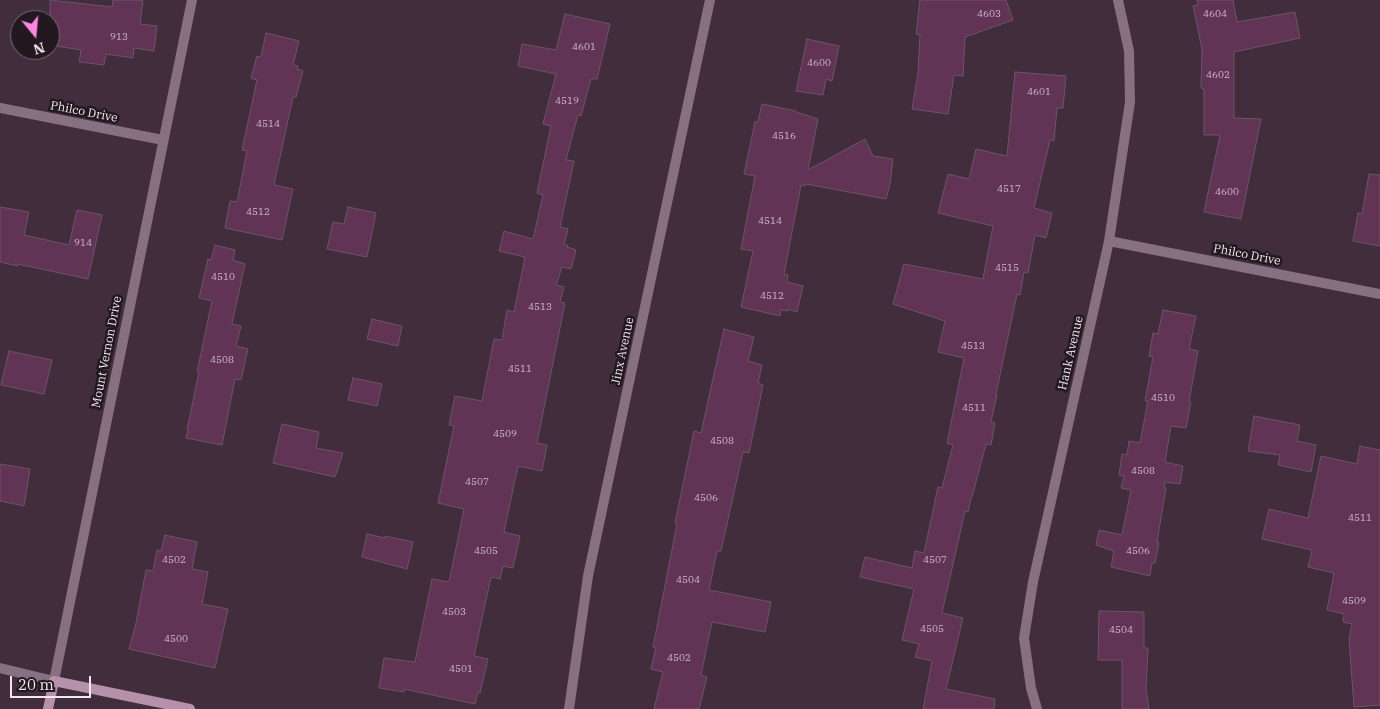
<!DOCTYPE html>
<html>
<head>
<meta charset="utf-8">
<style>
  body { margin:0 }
  #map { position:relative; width:1380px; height:709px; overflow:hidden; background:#422d3c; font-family:"IBM Plex Serif",serif }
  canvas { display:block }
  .north { position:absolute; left:10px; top:10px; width:50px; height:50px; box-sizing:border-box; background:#221920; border:1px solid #766b72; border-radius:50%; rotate:163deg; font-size:14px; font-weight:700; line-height:20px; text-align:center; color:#f3e5ee }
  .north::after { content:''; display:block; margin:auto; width:18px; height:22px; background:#fd86e1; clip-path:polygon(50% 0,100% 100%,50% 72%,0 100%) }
  .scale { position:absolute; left:10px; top:676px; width:81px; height:22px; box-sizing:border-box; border:2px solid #f3e5ee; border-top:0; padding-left:6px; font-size:15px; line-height:18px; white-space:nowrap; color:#f3e5ee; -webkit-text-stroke:4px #221920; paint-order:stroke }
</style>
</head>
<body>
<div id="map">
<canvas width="1380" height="709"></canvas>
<div class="north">N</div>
<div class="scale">20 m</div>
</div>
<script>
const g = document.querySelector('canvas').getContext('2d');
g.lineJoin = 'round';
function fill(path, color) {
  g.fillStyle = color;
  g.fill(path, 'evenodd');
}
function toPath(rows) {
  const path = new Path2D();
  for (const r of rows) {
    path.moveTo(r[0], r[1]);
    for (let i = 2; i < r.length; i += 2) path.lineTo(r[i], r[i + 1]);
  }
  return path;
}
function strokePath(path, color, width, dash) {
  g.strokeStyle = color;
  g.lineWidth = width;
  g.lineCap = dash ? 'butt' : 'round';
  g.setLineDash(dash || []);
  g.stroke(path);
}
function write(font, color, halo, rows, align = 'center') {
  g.font = font + ' "IBM Plex Serif",serif';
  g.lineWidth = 5;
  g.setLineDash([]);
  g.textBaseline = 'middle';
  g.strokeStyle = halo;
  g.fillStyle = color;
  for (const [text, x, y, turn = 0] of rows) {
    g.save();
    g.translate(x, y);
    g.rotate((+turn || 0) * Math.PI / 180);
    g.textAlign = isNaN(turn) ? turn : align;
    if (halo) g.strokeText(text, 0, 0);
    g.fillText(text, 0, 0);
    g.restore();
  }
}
const building = toPath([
  [50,0,112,7,113,0,143,0,140,24,157,26,154,51,134,48,133,58,106,54,104,65,79,62,81,50,50,45,50,0],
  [920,0,1006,0,1013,20,965,37,963,76,954,75,948,114,912,109,918,73,920,35,916,34,920,0],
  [1197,0,1233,0,1237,22,1295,12,1300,38,1234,52,1234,118,1261,119,1241,219,1204,212,1220,135,1204,135,1204,89,1201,88,1202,49,1193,6,1198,5,1197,0],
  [565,14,610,24,597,79,591,79,581,116,578,115,566,160,574,161,560,227,568,229,564,244,568,246,567,247,576,250,571,269,562,267,556,285,564,287,560,302,565,303,537,443,547,445,542,471,518,466,504,532,520,536,513,568,503,566,500,579,491,577,474,656,488,659,480,693,478,692,475,704,404,689,404,692,379,688,384,658,415,662,432,579,449,582,464,509,438,503,454,426,449,425,455,396,482,401,494,339,502,340,507,310,514,312,525,257,499,251,504,231,533,239,543,195,537,193,551,126,543,124,556,74,518,66,522,44,556,50,565,14],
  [266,33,299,41,293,65,298,66,297,69,303,71,296,97,293,97,274,185,293,189,282,240,225,228,230,201,237,202,247,151,242,150,257,80,251,78,257,56,261,57,266,33],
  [807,39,839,46,832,81,826,79,823,95,796,91,807,39],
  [1015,72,1066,76,1063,108,1057,108,1054,141,1050,140,1034,208,1052,213,1046,238,1035,235,1028,273,1024,272,1020,295,1017,294,996,394,997,394,991,422,995,423,991,445,986,444,972,497,971,497,968,512,965,511,942,613,963,618,946,689,995,699,994,709,923,709,932,661,915,657,919,644,902,640,914,589,860,577,865,557,912,568,915,551,924,553,938,487,942,488,953,445,947,443,964,358,938,352,945,321,893,304,904,264,983,279,993,226,938,213,948,174,969,179,976,149,1007,156,1015,72],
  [762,104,796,111,796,112,818,119,808,170,865,139,873,156,893,159,890,184,886,199,806,184,805,186,801,185,784,274,788,275,787,282,803,286,797,312,788,309,788,311,781,310,780,316,741,307,753,251,741,249,755,176,744,174,755,122,758,122,762,104],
  [1369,174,1380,175,1380,246,1353,241,1358,213,1362,214,1369,174],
  [0,207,29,212,24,235,69,245,77,210,102,215,88,279,18,264,18,266,0,262,0,207],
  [348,207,376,213,367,257,327,249,333,222,344,224,348,207],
  [215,245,235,250,233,260,245,264,232,324,241,326,236,346,248,349,241,380,235,379,222,445,186,438,188,430,187,430,199,372,197,372,212,301,199,298,208,259,211,260,215,245],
  [1163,310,1196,316,1189,349,1198,351,1189,402,1191,402,1186,428,1171,426,1165,462,1183,466,1180,484,1165,482,1164,487,1166,488,1157,542,1159,543,1155,563,1152,563,1150,576,1111,567,1114,551,1096,545,1099,530,1122,535,1131,490,1121,488,1124,476,1119,475,1122,454,1127,455,1129,441,1140,443,1148,401,1145,401,1153,357,1149,356,1153,333,1158,334,1163,310],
  [372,319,402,326,398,346,367,339,372,319],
  [724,329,754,337,748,361,762,365,758,383,763,385,749,453,743,452,721,551,717,551,709,590,771,602,765,632,712,622,701,675,707,677,699,709,654,709,663,672,651,669,656,647,653,647,677,524,675,523,694,431,701,433,724,329],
  [9,351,52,360,44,394,1,385,9,351],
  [353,378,382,384,377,406,348,400,353,378],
  [1254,416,1300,425,1297,441,1316,445,1311,472,1278,465,1280,455,1248,451,1254,416],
  [282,424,319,432,316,448,343,453,335,477,273,463,282,424],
  [1360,446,1380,450,1380,705,1354,707,1349,639,1352,624,1343,622,1344,614,1327,610,1334,573,1308,567,1312,550,1262,539,1269,509,1308,518,1321,456,1357,464,1360,446],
  [0,464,30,469,24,506,0,501,0,464],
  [367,534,385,538,385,536,413,542,407,569,362,557,367,534],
  [165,535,197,542,192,569,208,572,202,604,228,609,215,668,129,649,136,623,146,570,153,571,157,550,161,551,165,535],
  [1099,611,1144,612,1144,648,1148,648,1146,689,1149,709,1122,709,1122,660,1098,660,1099,611]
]);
const street = toPath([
  [0,108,163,140],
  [1109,241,1380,294],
  [0,668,54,681,192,0],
  [569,709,588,576,710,0],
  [1037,709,1031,688,1024,638,1033,582,1109,241,1130,102,1129,51,1118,0]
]);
const secondary = toPath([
  [48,709,54,681,190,709]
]);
const numberNames = [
  ["4603",989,14],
  ["4604",1215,14],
  ["913",119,37],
  ["4601",584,47],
  ["4600",819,63],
  ["4602",1218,75],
  ["4601",1039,92],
  ["4519",567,101],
  ["4514",268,124],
  ["4516",784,136],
  ["4517",1009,189],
  ["4600",1227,192],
  ["4512",258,212],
  ["4514",770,221],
  ["914",83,243],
  ["4515",1007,268],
  ["4510",223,277],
  ["4512",772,296],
  ["4513",540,307],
  ["4513",973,346],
  ["4508",222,360],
  ["4511",520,369],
  ["4510",1163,398],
  ["4511",974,408],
  ["4509",505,434],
  ["4508",722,441],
  ["4508",1143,471],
  ["4507",477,482],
  ["4506",706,498],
  ["4511",1360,518],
  ["4505",486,551],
  ["4506",1138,551],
  ["4502",174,560],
  ["4507",935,560],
  ["4504",688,580],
  ["4509",1354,601],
  ["4503",454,612],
  ["4505",932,629],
  ["4504",1121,630],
  ["4500",176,639],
  ["4502",679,658],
  ["4501",461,669]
];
const streetNames = [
  ["Philco Drive",84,112,11],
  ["Philco Drive",1247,255,11],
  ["Jinx Avenue",623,351,-78],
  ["Mount Vernon Drive",107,352,-79],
  ["Hank Avenue",1071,353,-77]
];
fill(building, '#613456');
strokePath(building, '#6b5565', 1);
strokePath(street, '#877080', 10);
strokePath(secondary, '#b591ab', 10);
write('10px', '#ceb9c8', null, numberNames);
write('12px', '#f3e5ee', '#221920', streetNames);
</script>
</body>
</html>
